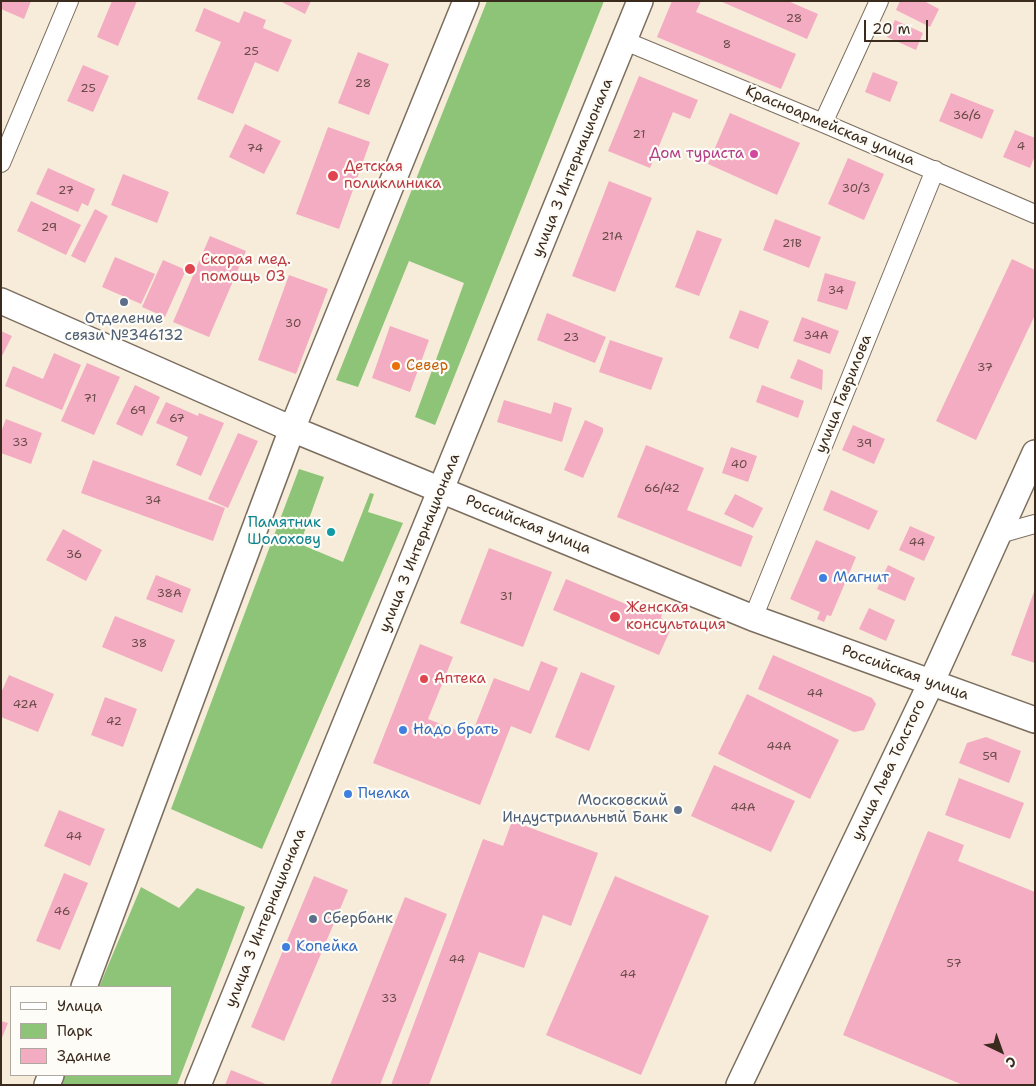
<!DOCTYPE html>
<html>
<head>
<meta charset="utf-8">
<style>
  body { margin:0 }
  #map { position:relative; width:1036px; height:1086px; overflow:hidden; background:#f6ecd9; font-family:"Shantell Sans",sans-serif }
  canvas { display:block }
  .frame { position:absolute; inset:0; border:2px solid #3b2a1e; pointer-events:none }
  .legend { position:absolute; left:10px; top:986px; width:162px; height:90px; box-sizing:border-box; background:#fdfcf7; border:1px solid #afa8a0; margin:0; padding:6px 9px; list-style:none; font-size:15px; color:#3b2a1e }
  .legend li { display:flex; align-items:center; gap:10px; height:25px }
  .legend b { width:25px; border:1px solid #afa8a0 }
  .north { position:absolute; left:976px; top:1026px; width:50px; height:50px; -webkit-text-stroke:4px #fdfcf7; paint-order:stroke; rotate:138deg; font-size:14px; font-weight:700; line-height:20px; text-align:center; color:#3b2a1e }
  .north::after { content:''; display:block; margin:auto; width:18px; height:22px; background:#3b2a1e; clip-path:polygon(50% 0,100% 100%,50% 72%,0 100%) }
  .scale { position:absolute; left:864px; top:20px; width:64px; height:22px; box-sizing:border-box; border:2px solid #3b2a1e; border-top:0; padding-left:6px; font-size:15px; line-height:18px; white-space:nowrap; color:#3b2a1e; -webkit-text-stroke:4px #fdfcf7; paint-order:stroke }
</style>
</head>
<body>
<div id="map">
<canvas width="1036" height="1086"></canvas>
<div class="frame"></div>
<ul class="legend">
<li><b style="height:6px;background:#fff"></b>Улица</li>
<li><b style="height:14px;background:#8dc477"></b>Парк</li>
<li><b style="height:14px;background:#f4acc2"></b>Здание</li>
</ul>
<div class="north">С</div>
<div class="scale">20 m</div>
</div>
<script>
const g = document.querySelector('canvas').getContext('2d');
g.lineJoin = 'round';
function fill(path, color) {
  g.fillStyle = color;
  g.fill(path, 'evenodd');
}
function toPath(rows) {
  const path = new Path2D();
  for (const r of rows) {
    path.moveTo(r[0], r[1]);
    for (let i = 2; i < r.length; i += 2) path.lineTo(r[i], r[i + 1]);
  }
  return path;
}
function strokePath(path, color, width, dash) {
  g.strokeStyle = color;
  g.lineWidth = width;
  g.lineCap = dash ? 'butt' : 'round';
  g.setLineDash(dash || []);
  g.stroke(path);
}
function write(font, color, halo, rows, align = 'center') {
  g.font = font + ' "Shantell Sans",sans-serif';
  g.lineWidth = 4.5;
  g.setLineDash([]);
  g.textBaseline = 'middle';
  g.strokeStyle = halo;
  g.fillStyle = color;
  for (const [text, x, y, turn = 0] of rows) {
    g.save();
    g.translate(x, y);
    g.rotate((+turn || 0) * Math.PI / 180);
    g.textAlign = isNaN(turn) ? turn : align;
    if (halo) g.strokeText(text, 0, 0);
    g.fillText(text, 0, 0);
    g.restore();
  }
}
const green = toPath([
  [487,1,604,1,435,425,415,417,464,283,409,261,358,387,336,380],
  [299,469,324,477,300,544,343,562,370,493,374,494,368,512,403,523,262,849,171,809],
  [141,887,179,908,197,888,245,907,177,1085,59,1085,63,1075,171,1075,171,987,99,987]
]);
const building = toPath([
  [1,1,31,1,24,19,1,9],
  [112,1,137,1,118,46,97,37],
  [280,1,311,1,305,14],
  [672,1,701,1,696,12,796,54,781,89,657,37],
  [720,1,788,1,818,14,807,39],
  [900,1,924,1,939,9,930,27,896,10],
  [204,8,239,23,244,11,266,20,263,28,292,40,278,72,255,62,233,114,197,99,221,42,195,31],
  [895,20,923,33,916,50,887,37],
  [358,52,389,64,369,115,338,103],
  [83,65,109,76,93,112,67,101],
  [873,72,898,82,890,102,865,92],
  [639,76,698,100,690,119,673,112,650,168,608,151],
  [951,93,994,110,982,139,939,121],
  [730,113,800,143,777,195,708,164],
  [245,124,281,141,264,174,229,157],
  [328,127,370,142,339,229,296,214],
  [1015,130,1035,138,1035,156,1030,168,1003,157],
  [848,158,884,174,864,220,828,204],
  [48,168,95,189,88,206,82,203,78,212,36,194],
  [123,174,169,192,157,223,111,205],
  [609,181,652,198,615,292,572,276],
  [31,201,81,225,66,255,17,231],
  [95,209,108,216,85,263,71,256],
  [775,219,821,237,809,268,763,250],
  [697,230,722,239,699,296,675,287],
  [210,236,246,251,209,337,173,322],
  [115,257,155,274,141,304,102,287],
  [1012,259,1035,270,1035,315,976,440,936,421],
  [163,260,186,270,165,317,142,307],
  [825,273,856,282,847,310,817,301],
  [289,275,328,289,296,374,258,360],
  [740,310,769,321,758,349,729,338],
  [547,313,606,337,595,363,537,340],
  [802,317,839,331,830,354,793,341],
  [390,326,429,340,410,392,372,378],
  [1,331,12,336,1,358],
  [610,340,663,358,651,390,599,372],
  [54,353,81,365,62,410,5,386,13,366,43,379],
  [798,359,823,370,822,390,790,378],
  [87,363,120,377,94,435,61,421],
  [135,385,160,397,142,436,116,424],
  [762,385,804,401,798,418,756,402],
  [504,400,551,414,554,402,572,408,562,442,497,422],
  [166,402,198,416,199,413,224,423,201,476,176,465,188,437,156,423],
  [6,419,42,433,31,464,1,453,1,432],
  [585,420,603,428,603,432,583,478,564,470],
  [853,425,885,439,874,464,842,450],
  [238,433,258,441,228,508,208,499],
  [646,445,704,468,687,510,753,536,741,567,617,517],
  [731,447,757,456,748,482,722,473],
  [93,460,225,508,213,541,81,493],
  [831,490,878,511,869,530,823,510],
  [735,494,763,508,753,528,724,514],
  [910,526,935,537,924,561,899,550],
  [63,529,102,550,86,581,46,560],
  [816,540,856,557,831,616,827,615,824,622,817,619,820,612,790,599],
  [489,548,552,572,523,647,460,623],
  [888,565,915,578,905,601,877,589],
  [156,575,191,589,182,613,146,599],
  [566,579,652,615,654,611,662,614,661,618,673,624,659,655,553,610],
  [1035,589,1035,663,1011,655],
  [869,608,895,620,886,641,859,629],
  [115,616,175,640,162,672,102,647],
  [420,644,453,657,428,719,471,736,494,678,529,691,541,661,558,668,531,734,511,726,480,805,373,763],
  [773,655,872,698,876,704,864,730,854,732,758,689],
  [581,672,615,686,589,751,555,737],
  [9,675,54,694,38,732,1,717,1,693],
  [747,694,839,740,810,799,718,754],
  [105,697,137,709,123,747,91,735],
  [986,737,1021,751,1009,783,959,763,967,743],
  [714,765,795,801,771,852,691,816],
  [959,778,1024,803,1010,839,945,815],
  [59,810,105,829,90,866,44,846],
  [512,821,598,853,571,926,543,915,524,968,479,952,429,1085,391,1085,483,839,503,846],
  [928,831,964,845,958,861,1035,892,1035,1085,963,1085,843,1035],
  [64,873,88,883,60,950,36,941],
  [314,876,348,890,284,1041,251,1027],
  [615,876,709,916,641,1075,546,1035],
  [405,897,447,914,380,1085,330,1085],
  [1,1021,8,1023,1,1040],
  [231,1070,268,1085,225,1085]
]);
const street = toPath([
  [625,41,823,123,1035,214],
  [823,123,879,1],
  [1,163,69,1],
  [999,534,1035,524],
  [753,618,935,170]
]);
const secondary = toPath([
  [1,301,292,429,753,618,1035,720],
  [84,987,292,429,466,1],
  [47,1085,51,1075],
  [198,1085,640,1],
  [739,1085,931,683,1035,453]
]);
const markers = [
  [754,154,5,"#d1479c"],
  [333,176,6,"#e0444e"],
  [190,269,6,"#e0444e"],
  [124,302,5,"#5c6f8a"],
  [396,366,5,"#e8710a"],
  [331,532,5,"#0f9aa8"],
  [823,578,5,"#3f7fe0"],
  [615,617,6,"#e0444e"],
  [424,679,5,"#e0444e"],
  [403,730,5,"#3f7fe0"],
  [348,794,5,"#3f7fe0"],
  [678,810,5,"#5c6f8a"],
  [313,919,5,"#5c6f8a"],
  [286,947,5,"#3f7fe0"]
];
const numberNames = [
  ["28",794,19],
  ["8",727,45],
  ["25",251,52],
  ["28",363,84],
  ["25",88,89],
  ["36/6",967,116],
  ["21",639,135],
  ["4",1021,147],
  ["74",255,149],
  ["30/3",856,189],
  ["27",66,191],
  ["29",49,228],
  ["21А",612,237],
  ["21В",792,244],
  ["34",836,291],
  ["30",293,324],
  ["34А",816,336],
  ["23",571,338],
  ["37",985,368],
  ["71",90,399],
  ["69",138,411],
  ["67",177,419],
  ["33",20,443],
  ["39",864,444],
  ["40",739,465],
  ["66/42",662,489],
  ["34",153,501],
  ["44",917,543],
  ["36",74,555],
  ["38А",169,594],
  ["31",506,597],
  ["38",139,644],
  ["44",815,694],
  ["42А",25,705],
  ["42",114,722],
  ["44А",779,747],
  ["59",990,757],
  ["44А",743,808],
  ["44",74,837],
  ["46",62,912],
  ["44",457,960],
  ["57",954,964],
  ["44",628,975],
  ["33",389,999]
];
const streetNames = [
  ["Красноармейская улица",830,126,23],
  ["улица 3 Интернационала",573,168,-68],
  ["улица Гаврилова",844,394,-68],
  ["Российская улица",528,525,22],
  ["улица 3 Интернационала",420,543,-68],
  ["Российская улица",905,673,20],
  ["улица Льва Толстого",889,770,-65],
  ["улица 3 Интернационала",266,918,-68]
];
const hotelNames = [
  ["Дом туриста",744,154]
];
const healthNames = [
  ["Детская",344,167],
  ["поликлиника",344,184],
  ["Скорая мед.",201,260],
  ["помощь 03",201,277],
  ["Женская",626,608],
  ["консультация",626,625],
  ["Аптека",434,679]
];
const serviceNames = [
  ["Отделение",124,319],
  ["связи №346132",124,336],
  ["Московский",668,801,"right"],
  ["Индустриальный Банк",668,818,"right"],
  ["Сбербанк",323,919,"left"]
];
const foodNames = [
  ["Север",406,366]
];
const cultureNames = [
  ["Памятник",321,523],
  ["Шолохову",321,540]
];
const shopNames = [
  ["Магнит",833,578],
  ["Надо брать",413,730],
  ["Пчелка",358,794],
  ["Копейка",296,947]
];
fill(green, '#8dc477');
fill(building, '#f4acc2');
strokePath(street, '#7c6e5f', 20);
strokePath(secondary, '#7c6e5f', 28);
strokePath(street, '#fff', 18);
strokePath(secondary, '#fff', 25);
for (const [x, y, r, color] of markers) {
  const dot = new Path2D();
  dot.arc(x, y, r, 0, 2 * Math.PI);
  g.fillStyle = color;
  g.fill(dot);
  strokePath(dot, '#fdfcf7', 2);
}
write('12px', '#694a47', null, numberNames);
write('15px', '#3b2a1e', '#fdfcf7', streetNames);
write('15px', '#b23c85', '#fdfcf7', hotelNames, 'right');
write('15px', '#be3a42', '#fdfcf7', healthNames, 'left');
write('15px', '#4e5e75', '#fdfcf7', serviceNames);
write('15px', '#c56008', '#fdfcf7', foodNames, 'left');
write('15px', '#0d838f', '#fdfcf7', cultureNames, 'right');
write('15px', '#366cbe', '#fdfcf7', shopNames, 'left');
</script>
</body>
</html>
